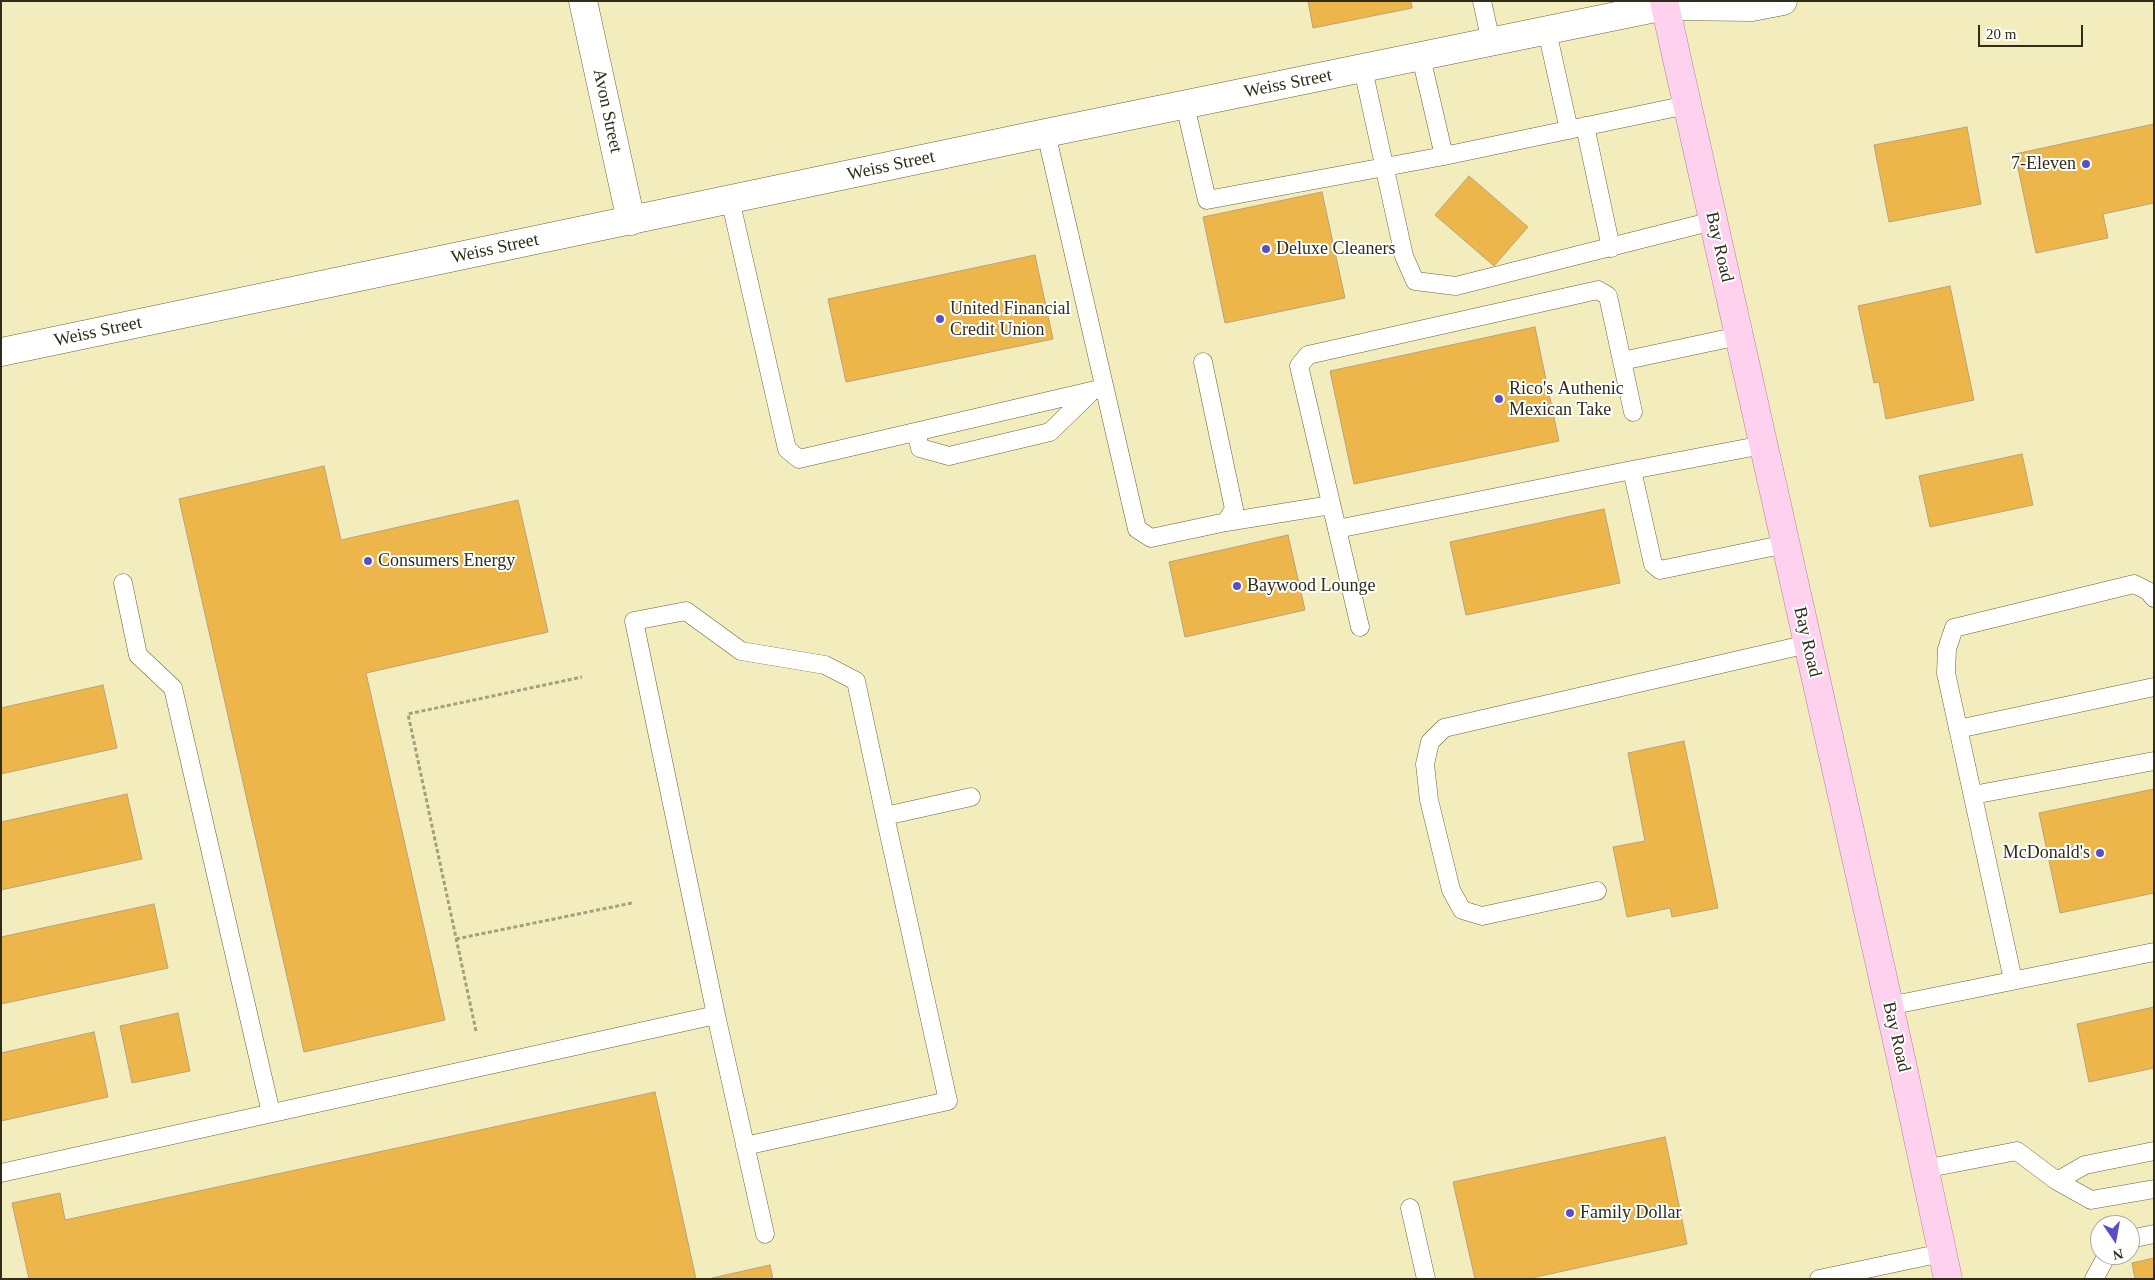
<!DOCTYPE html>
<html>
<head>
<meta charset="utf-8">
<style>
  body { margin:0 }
  #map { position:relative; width:2155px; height:1280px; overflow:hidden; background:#f3edbe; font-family:Georgia,serif }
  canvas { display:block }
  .frame { position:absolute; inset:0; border:2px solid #2f2c1a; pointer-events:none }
  .north { position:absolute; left:2090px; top:1215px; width:50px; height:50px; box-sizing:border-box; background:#fff; border:1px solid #acaba3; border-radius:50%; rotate:168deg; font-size:14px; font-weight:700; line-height:20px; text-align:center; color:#2f2c1a }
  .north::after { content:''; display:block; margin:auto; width:18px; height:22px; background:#584fc6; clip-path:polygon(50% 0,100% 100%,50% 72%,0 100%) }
  .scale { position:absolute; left:1978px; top:25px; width:105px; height:22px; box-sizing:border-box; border:2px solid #2f2c1a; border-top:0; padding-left:6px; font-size:15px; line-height:18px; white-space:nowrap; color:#2f2c1a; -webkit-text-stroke:4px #fff; paint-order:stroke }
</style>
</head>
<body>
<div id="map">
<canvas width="2155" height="1280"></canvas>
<div class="frame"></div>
<div class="north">N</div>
<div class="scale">20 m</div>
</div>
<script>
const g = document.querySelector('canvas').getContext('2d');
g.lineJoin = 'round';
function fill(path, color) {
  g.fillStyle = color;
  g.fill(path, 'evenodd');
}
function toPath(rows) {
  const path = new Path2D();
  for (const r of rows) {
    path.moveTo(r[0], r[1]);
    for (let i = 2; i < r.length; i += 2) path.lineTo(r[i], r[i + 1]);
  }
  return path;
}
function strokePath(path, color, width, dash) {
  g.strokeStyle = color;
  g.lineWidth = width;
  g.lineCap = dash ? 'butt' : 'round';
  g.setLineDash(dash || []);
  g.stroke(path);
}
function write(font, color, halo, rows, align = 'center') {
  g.font = font + ' Georgia,serif';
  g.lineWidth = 4;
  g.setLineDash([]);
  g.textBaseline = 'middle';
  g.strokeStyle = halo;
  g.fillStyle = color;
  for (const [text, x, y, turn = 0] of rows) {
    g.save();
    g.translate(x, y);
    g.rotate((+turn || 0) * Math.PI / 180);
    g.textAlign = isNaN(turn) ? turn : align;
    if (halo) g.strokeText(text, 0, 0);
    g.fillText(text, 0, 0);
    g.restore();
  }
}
const building = toPath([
  [1308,1,1411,1,1412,8,1313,28,1308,1],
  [2154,124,2154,203,2103,214,2108,238,2036,253,2015,154,2154,124],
  [1967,127,1981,204,1889,222,1874,145,1967,127],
  [1469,176,1528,227,1494,266,1435,215,1469,176],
  [1322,192,1345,298,1225,323,1203,217,1322,192],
  [1035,255,1053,339,846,382,828,299,1035,255],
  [1950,286,1974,400,1886,419,1879,382,1874,383,1858,306,1950,286],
  [1535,327,1559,441,1354,484,1330,371,1535,327],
  [2022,454,2033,505,1930,527,1919,476,2022,454],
  [324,466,341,540,518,500,548,632,366,673,445,1020,304,1052,179,499,324,466],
  [1604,509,1620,583,1466,615,1450,542,1604,509],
  [1288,535,1305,610,1185,637,1169,562,1288,535],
  [103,685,117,748,1,774,1,708,103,685],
  [1684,741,1718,908,1672,917,1670,908,1627,917,1613,847,1645,841,1628,753,1684,741],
  [2154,789,2154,893,2060,913,2039,813,2154,789],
  [127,794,142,859,1,890,1,822,127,794],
  [154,904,168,968,1,1004,1,937,154,904],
  [2154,1007,2154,1068,2089,1082,2077,1024,2154,1007],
  [178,1013,190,1071,132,1083,120,1026,178,1013],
  [94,1032,108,1097,1,1121,1,1053,94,1032],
  [655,1092,696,1279,29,1279,12,1203,60,1193,65,1220,655,1092],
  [1665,1137,1687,1244,1527,1279,1475,1279,1453,1182,1665,1137],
  [2154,1258,2154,1279,2135,1279,2132,1263,2154,1258],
  [770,1265,773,1279,708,1279,770,1265]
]);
const path = toPath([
  [456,939,632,903],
  [476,1031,408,714,582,677]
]);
const service = toPath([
  [1482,1,1491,42],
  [1547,31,1569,130],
  [1421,57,1444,156,1687,105],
  [1363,69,1404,256,1415,281,1456,286,1713,221],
  [1185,105,1207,200,1444,156],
  [1585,126,1611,248],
  [1046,133,1137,529,1151,538,1226,522,1234,509,1203,362],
  [730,199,787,449,799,459,1104,388],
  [1622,361,1739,336],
  [916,432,920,448,949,456,1050,432,1092,391],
  [1763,445,1632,470,1653,564,1660,570,1786,544],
  [1226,522,1331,505],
  [1337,529,1299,366,1308,355,1598,290,1608,296,1633,412],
  [123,583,138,655,173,688,271,1113],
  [1360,627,1337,529,1632,470],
  [1958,729,2154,687],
  [1973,795,2154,761],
  [1597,891,1482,916,1462,910,1451,890,1429,800,1425,764,1430,742,1444,728,1808,644],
  [2013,980,1946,673,1947,649,1954,628,2134,584,2148,591,2154,598],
  [1889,1006,2154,952],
  [716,1015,634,621,686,611,741,651,825,665,856,681,885,816,971,797],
  [745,1146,948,1101,885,816],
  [2154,1151,2085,1165,2057,1181,2091,1200,2154,1189],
  [1924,1169,2017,1151,2057,1181],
  [1,1173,716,1015,765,1234],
  [1410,1208,1426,1279],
  [2130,1239,2154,1234],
  [1819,1279,1942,1253],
  [2094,1279,2107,1255]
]);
const minor = toPath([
  [583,1,631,221]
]);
const tertiary = toPath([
  [1,352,1046,133,1665,6,1752,7,1783,1]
]);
const primary = toPath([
  [1664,1,1902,1063,1948,1279]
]);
const markers = [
  [2086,164,5,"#584fc6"],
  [1266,249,5,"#584fc6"],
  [940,319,5,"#584fc6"],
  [1499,399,5,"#584fc6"],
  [368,561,5,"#584fc6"],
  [1237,586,5,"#584fc6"],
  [2100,853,5,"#584fc6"],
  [1570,1213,5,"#584fc6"]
];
const streetNames = [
  ["Weiss Street",1288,84,-11],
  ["Avon Street",607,111,78],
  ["Weiss Street",891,166,-12],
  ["Bay Road",1719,247,77],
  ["Weiss Street",495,249,-12],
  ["Weiss Street",98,332,-12],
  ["Bay Road",1807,642,77],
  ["Bay Road",1896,1037,77]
];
const poiNames = [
  ["7-Eleven",2076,164,"right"],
  ["Deluxe Cleaners",1276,249],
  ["United Financial",950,309],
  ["Credit Union",950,330],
  ["Rico's Authenic",1509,389],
  ["Mexican Take",1509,410],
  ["Consumers Energy",378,561],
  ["Baywood Lounge",1247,586],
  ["McDonald's",2090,853,"right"],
  ["Family Dollar",1580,1213]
];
fill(building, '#edb64b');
strokePath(building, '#b9a27a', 1);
strokePath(service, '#686238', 19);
strokePath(minor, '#686238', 29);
strokePath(tertiary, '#686238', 29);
strokePath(primary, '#b6849c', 29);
strokePath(path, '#a49f7c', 3, [4, 2.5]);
strokePath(service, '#fff', 18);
strokePath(minor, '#fff', 28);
strokePath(tertiary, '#fff', 28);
strokePath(primary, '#fed1ee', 28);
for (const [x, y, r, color] of markers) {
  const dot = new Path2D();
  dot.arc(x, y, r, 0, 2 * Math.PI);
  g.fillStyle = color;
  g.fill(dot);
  strokePath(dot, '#fff', 2);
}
write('18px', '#2f2c1a', '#fff', streetNames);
write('18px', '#2f2c1a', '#fff', poiNames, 'left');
</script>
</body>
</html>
